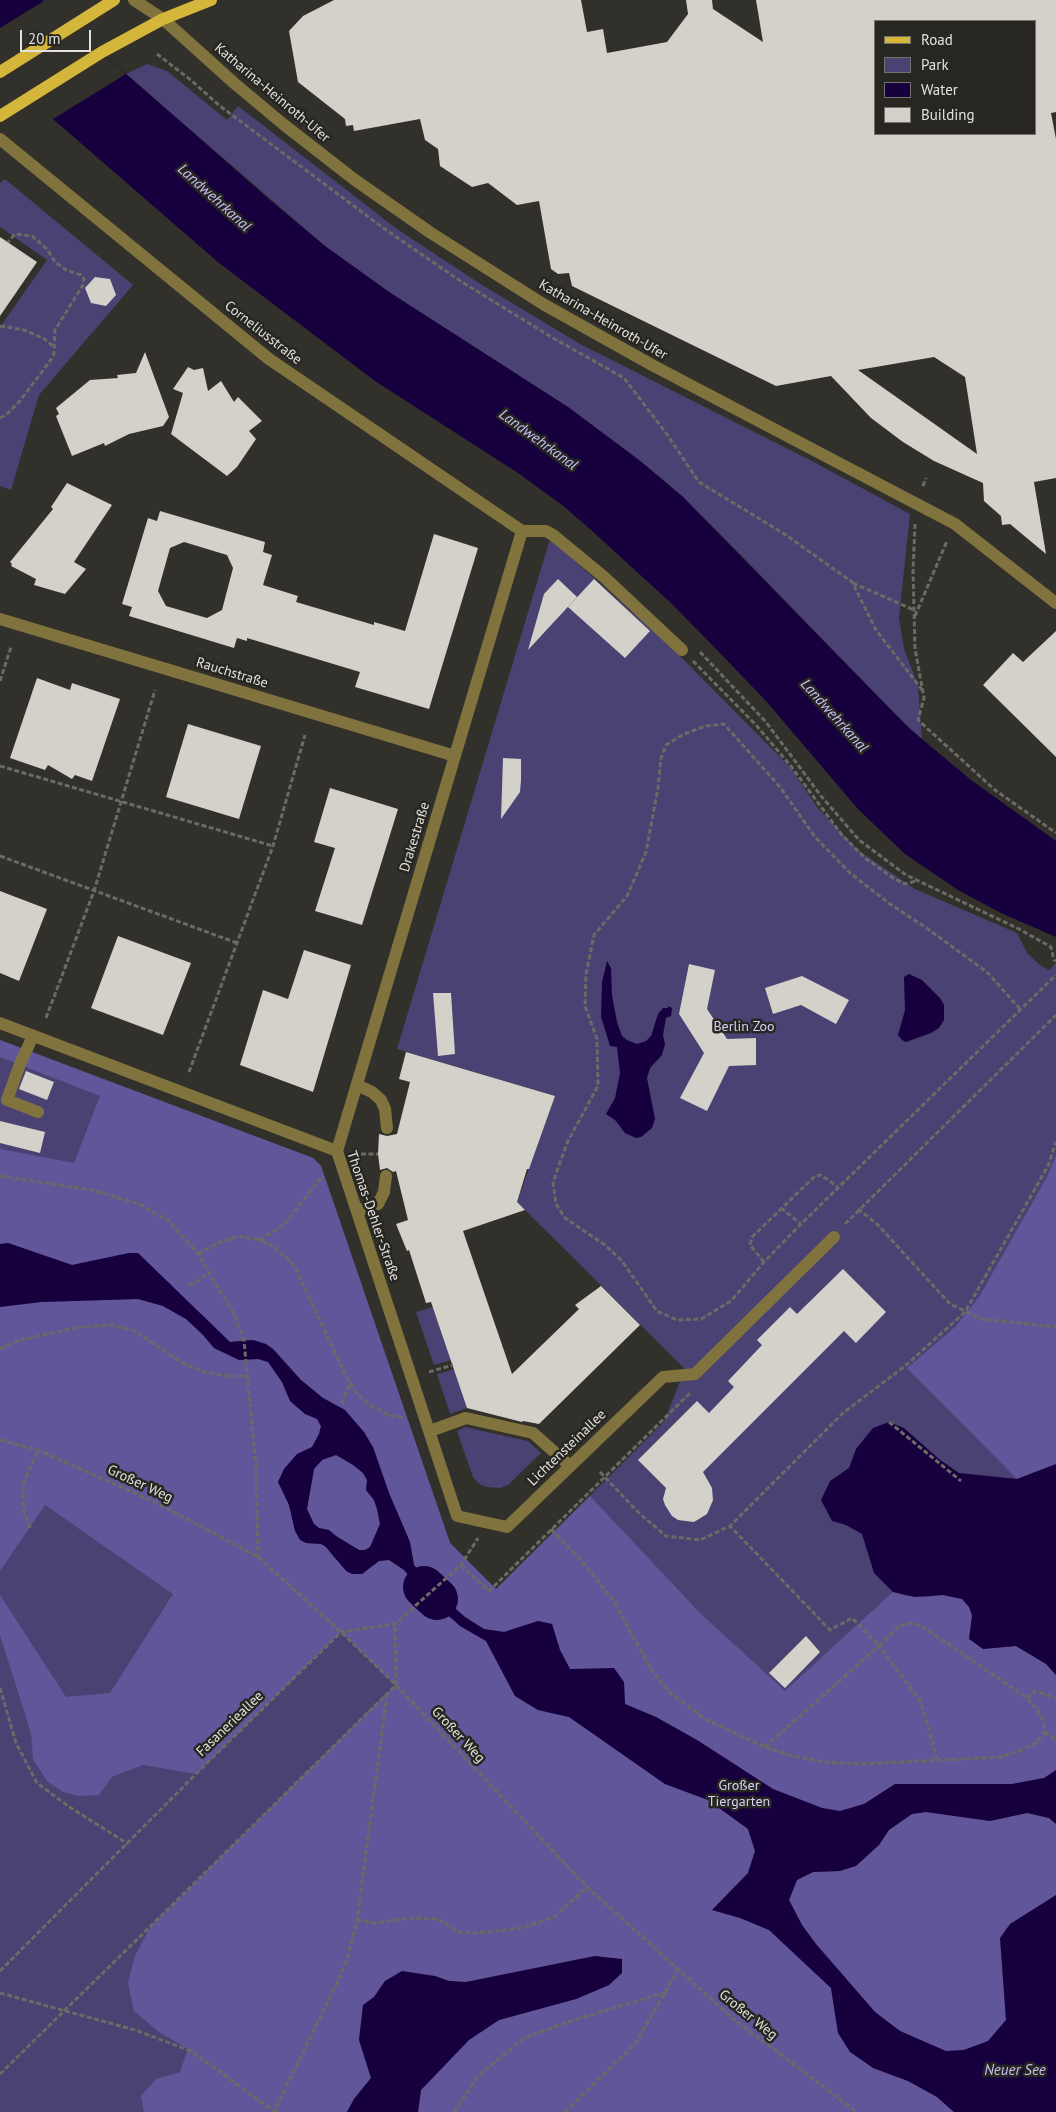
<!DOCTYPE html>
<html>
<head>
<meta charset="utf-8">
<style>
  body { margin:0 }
  #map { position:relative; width:1056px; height:2112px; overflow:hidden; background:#31302a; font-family:"PT Sans",sans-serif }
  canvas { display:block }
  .legend { position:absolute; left:874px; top:20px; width:162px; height:115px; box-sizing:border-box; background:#282620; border:1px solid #73716c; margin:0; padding:6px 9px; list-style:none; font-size:15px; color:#e3e2de }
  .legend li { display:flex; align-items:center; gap:10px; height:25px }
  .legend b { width:25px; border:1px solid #73716c }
  .scale { position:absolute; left:20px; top:30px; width:71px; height:22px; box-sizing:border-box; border:2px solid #e3e2de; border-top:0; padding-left:6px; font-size:15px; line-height:18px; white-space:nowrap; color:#e3e2de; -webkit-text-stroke:4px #282620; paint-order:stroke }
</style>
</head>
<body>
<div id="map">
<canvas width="1056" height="2112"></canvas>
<ul class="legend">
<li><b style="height:6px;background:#d4b63a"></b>Road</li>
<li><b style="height:14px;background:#4a4273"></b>Park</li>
<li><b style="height:14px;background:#17003e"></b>Water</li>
<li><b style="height:14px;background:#d4d1ca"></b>Building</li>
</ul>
<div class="scale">20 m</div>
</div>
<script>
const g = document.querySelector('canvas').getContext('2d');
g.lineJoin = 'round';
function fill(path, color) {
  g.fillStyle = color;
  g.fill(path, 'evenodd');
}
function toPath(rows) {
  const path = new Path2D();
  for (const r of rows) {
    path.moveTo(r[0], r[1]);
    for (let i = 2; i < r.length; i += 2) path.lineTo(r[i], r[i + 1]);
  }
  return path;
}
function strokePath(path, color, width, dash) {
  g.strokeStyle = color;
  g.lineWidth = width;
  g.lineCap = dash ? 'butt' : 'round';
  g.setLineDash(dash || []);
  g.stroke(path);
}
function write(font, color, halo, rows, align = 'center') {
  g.font = font + ' "PT Sans",sans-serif';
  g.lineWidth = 5;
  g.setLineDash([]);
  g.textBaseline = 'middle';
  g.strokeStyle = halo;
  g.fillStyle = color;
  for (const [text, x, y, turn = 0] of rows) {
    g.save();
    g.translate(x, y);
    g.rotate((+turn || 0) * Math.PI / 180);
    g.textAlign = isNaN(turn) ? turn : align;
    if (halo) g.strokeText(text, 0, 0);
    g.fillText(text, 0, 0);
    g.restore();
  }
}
const green = toPath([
  [147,64,167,71,227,120,238,106,397,229,479,283,580,344,810,460,910,514,899,618,904,649,918,685,922,739,892,712,746,560,682,496,639,460,568,407,389,292,325,246,126,74],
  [5,179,133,285,39,395,11,490,0,486,0,327,47,260,0,227,0,183],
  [550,539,667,643,790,767,817,807,858,850,915,889,1017,933,1027,953,1040,965,1049,970,1056,963,1056,2112,0,2112,0,1040,313,1158,321,1166,450,1543,496,1589,664,1422,685,1369,517,1202,555,1096,397,1049],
  [433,1307,452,1360,434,1365,416,1312],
  [455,1369,467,1408,450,1414,437,1374],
  [465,1427,528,1441,541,1453,508,1485,500,1488,487,1487,479,1484,473,1477,457,1431]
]);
const forest = toPath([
  [0,1040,313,1158,321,1166,450,1543,496,1589,590,1496,700,1613,785,1691,893,1592,906,1596,929,1597,943,1595,962,1599,969,1607,983,1649,1016,1646,1046,1664,1056,1675,1056,1770,1044,1778,1012,1784,895,1784,864,1804,840,1811,822,1808,773,1789,697,1740,656,1717,625,1704,624,1682,570,1669,560,1650,552,1624,538,1621,504,1632,484,1629,465,1617,441,1596,460,1626,486,1641,515,1696,538,1710,569,1717,665,1784,708,1800,748,1829,755,1851,748,1873,713,1910,740,1918,769,1930,831,1988,838,2033,873,2068,908,2081,937,2097,954,2112,418,2112,421,2090,469,2040,499,2020,576,1999,609,1985,595,1956,466,1982,449,1981,435,1976,385,1981,374,1997,363,2006,359,2040,371,2078,354,2099,347,2112,144,2112,141,2096,156,2079,180,2072,188,2049,159,2032,134,2011,128,1983,135,1956,150,1927,395,1685,341,1632,196,1774,143,1765,112,1777,99,1795,79,1796,63,1792,47,1781,33,1759,31,1733,0,1635,0,1595,66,1697,110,1693,173,1594,45,1505,0,1571,0,1307,41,1302,138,1299,163,1306,186,1319,203,1335,214,1348,239,1360,258,1359,268,1362,282,1382,290,1401,305,1414,317,1419,321,1426,319,1434,312,1447,297,1454,284,1469,278,1482,289,1505,295,1531,306,1543,322,1544,326,1547,335,1559,359,1575,379,1561,389,1560,404,1570,420,1590,428,1582,414,1565,410,1542,389,1493,373,1447,345,1410,323,1398,301,1380,273,1349,253,1340,230,1342,138,1253,129,1253,72,1265,8,1243,0,1244,0,1149,74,1163,100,1096,0,1057],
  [1056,1156,1056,1464,1017,1479,907,1368,955,1327,979,1297,1047,1177],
  [336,1455,354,1465,363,1473,367,1480,366,1490,374,1500,377,1509,380,1524,370,1547,365,1550,359,1550,336,1536,329,1530,319,1528,314,1524,307,1509,314,1469,322,1460],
  [926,1812,990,1821,1027,1813,1049,1818,1056,1824,1056,1895,1000,1938,1006,2020,988,2041,964,2050,945,2051,928,2044,900,2031,875,2012,816,1944,802,1925,789,1900,797,1880,813,1872,840,1871,879,1845,889,1830,912,1814]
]);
const water = toPath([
  [0,0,42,0,270,200,325,246,389,292,568,407,639,460,682,496,910,729,971,780,1056,841,1056,937,1001,913,958,890,905,854,858,809,766,701,719,652,672,604,591,530,562,505,518,473,375,381,219,263,53,119,0,68],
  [607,961,611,968,612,995,617,1022,622,1036,627,1040,637,1044,646,1041,651,1036,658,1014,663,1008,668,1008,668,1006,672,1008,671,1016,666,1018,663,1035,665,1044,662,1055,650,1068,647,1078,655,1119,652,1128,641,1137,636,1138,625,1133,615,1120,606,1114,615,1098,620,1073,617,1047,610,1046,601,1017,602,982],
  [909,974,922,980,940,998,944,1005,944,1020,939,1028,931,1033,906,1042,902,1040,898,1035,905,1010,904,977],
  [8,1243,72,1265,129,1253,138,1253,230,1342,253,1340,266,1344,273,1349,301,1380,323,1398,345,1410,364,1432,373,1447,389,1493,410,1542,414,1565,428,1582,421,1590,404,1570,389,1560,379,1561,362,1574,352,1574,346,1571,326,1547,321,1544,306,1543,300,1540,295,1531,289,1505,278,1482,284,1469,297,1454,312,1447,319,1434,321,1426,317,1419,305,1414,290,1401,282,1382,268,1362,258,1359,239,1360,214,1348,203,1335,186,1319,163,1306,138,1299,41,1302,0,1307,0,1244],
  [336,1455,353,1465,363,1473,367,1480,366,1490,374,1500,377,1509,380,1524,370,1547,365,1550,359,1550,336,1536,329,1530,319,1528,314,1524,307,1509,314,1469,322,1460],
  [889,1422,904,1428,939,1459,959,1473,1017,1479,1056,1464,1056,1675,1046,1664,1016,1646,983,1649,969,1639,972,1615,969,1607,962,1599,943,1595,915,1597,893,1592,874,1573,862,1534,846,1525,832,1521,821,1500,830,1481,849,1468,856,1449,873,1428],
  [441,1596,465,1617,484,1629,504,1632,538,1621,552,1624,560,1650,570,1669,614,1668,624,1682,625,1704,656,1717,697,1740,773,1789,822,1808,840,1811,864,1804,895,1784,1012,1784,1044,1778,1056,1770,1056,1824,1049,1818,1027,1813,990,1821,926,1812,912,1814,889,1830,879,1845,856,1866,840,1871,813,1872,797,1880,789,1900,802,1925,816,1944,875,2012,900,2031,946,2051,964,2050,988,2041,1006,2020,1000,1938,1010,1924,1056,1895,1056,2112,954,2112,937,2097,908,2081,873,2068,850,2052,838,2033,831,1988,769,1930,740,1918,712,1910,748,1873,755,1851,748,1829,708,1800,665,1784,569,1717,538,1710,515,1696,486,1641,460,1626,434,1603],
  [595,1956,622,1959,622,1973,609,1985,576,1999,499,2020,469,2040,421,2090,418,2112,347,2112,354,2099,371,2078,359,2040,363,2005,374,1997,385,1981,402,1971,435,1976,449,1981,466,1982]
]);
const pier = toPath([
  [44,1,126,74,53,119,0,68,0,28]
]);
const river = toPath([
  [424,1587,437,1599]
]);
const building = toPath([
  [334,0,581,0,587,32,603,29,607,53,667,42,688,14,686,0,712,0,713,9,763,42,756,0,1056,0,1056,112,1051,113,1056,139,1056,478,1034,482,1046,554,1010,524,1002,525,1001,516,984,501,983,483,934,461,903,442,871,418,831,376,776,386,572,286,569,273,558,274,551,269,539,201,517,205,488,183,472,187,440,166,438,149,425,140,420,119,354,131,353,125,346,126,345,119,298,82,289,31,303,16],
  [875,21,1035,21,1035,134,875,134],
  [934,357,965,377,977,454,858,370],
  [0,237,37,262,0,316],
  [95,277,110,279,116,295,106,306,91,303,85,288],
  [145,352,169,417,163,426,129,434,105,446,104,443,72,456,56,416,59,414,56,408,90,380,118,378,117,375,136,373],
  [188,367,194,370,203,368,208,391,221,381,234,402,238,397,262,421,249,431,256,439,237,467,227,476,171,434,183,393,173,389],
  [67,483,112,505,74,562,86,569,65,594,34,585,36,579,11,566,12,564,10,562,53,509,51,507],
  [160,511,265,542,263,552,272,555,263,585,298,596,296,602,374,625,374,622,405,631,434,534,478,548,429,709,355,687,360,672,247,638,247,641,237,638,234,648,129,616,132,607,122,604,148,518,157,521],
  [184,542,227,555,233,568,222,610,207,618,166,606,158,591,170,548],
  [558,579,577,597,528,650,544,594],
  [594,579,650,631,625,658,568,607],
  [1056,631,1056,757,983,685,1013,653,1023,662],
  [37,678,70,690,72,683,120,699,92,781,75,775,72,779,48,765,45,770,10,758],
  [188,724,261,746,239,819,166,797],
  [503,758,521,759,521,780,520,792,501,819],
  [330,788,398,809,362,925,315,911,335,848,314,842],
  [0,891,47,909,19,981,0,973],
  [118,936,191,963,163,1035,91,1008],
  [304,950,351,965,313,1092,240,1065,263,990,288,999],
  [689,964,715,970,707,1009,727,1039,756,1038,756,1065,729,1066,707,1111,680,1098,704,1053,679,1014],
  [802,976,849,1000,836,1024,801,1005,773,1014,765,988],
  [433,993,451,993,455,1054,438,1056],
  [406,1052,555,1096,529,1169,527,1169,517,1202,525,1210,463,1231,512,1374,579,1309,575,1305,601,1286,640,1325,539,1424,523,1421,522,1422,467,1408,431,1302,426,1303,409,1250,407,1251,396,1224,408,1220,396,1171,393,1172,387,1168,380,1170,378,1154,379,1134,387,1136,397,1134,410,1082,399,1079],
  [26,1071,54,1082,47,1100,19,1089],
  [0,1121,45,1132,40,1153,0,1143],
  [843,1269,886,1312,856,1343,844,1331,703,1472,712,1488,713,1500,707,1514,694,1522,678,1520,672,1516,665,1505,663,1499,666,1488,638,1460,697,1401,709,1413,734,1387,728,1381,762,1345,757,1340,790,1307,797,1314],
  [806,1636,820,1652,785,1688,769,1673]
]);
const path = toPath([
  [157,54,192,81,220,106,386,230,462,282,553,338,624,378,666,433,699,482,786,535,852,582,876,630,923,691],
  [0,326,24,330,43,338,54,347],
  [0,418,6,415,19,402,50,361,54,354,55,330,83,285,84,279,81,275,66,270,55,262,47,249,32,236,15,234,8,242],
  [923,486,926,478],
  [915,524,913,571,915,649,924,698,918,720,995,790,1056,833],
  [853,583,914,610],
  [915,616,947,541],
  [700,652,766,722,821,796,859,840,906,875,1019,929,1051,947,1054,960,1056,961],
  [693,661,756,725,790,765,842,835,865,858,893,878,905,884,916,881],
  [0,681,11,647],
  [0,766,273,846],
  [0,856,237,943],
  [1020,1009,988,973,928,929,890,904,850,873,815,837,780,787,724,724,706,726,684,734,666,745,661,758,658,788,646,852,627,896,594,935,586,974,585,1006,597,1039,598,1086,568,1141,559,1165,553,1183,556,1204,565,1218,605,1245,622,1261,657,1311,677,1320,701,1319,731,1301,764,1262,801,1224,1056,975],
  [46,1018,94,891,155,690],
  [189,1072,273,846,305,735],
  [361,1154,378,1154],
  [0,1176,92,1190,139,1204,169,1221,198,1254,235,1316,244,1341,256,1466,258,1557],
  [781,1208,801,1224],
  [858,1209,877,1224,950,1304,982,1319,1056,1327],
  [845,1224,1056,1015],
  [260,1240,284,1225,321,1178,324,1177],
  [198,1254,218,1243,239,1236,259,1240,275,1247,294,1265,344,1372,355,1391,368,1404,388,1415,406,1418],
  [764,1262,750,1245,752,1237,815,1176,821,1175,838,1187],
  [189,1286,209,1273],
  [0,1349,17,1341,79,1327,111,1325,135,1331,182,1363,205,1372,226,1376,249,1376],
  [429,1372,453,1365],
  [342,1404,350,1382],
  [889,1422,961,1481],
  [0,1440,38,1450,157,1503,258,1557,341,1632,396,1685,587,1887,731,2017,857,2112],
  [600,1472,640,1514,666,1536,700,1540,730,1526,843,1413,905,1366,965,1312,1048,1166,1056,1142],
  [30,1528,23,1508,23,1484,38,1450],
  [551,1529,580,1559,613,1600,652,1671,669,1692,705,1719,765,1747,793,1756,825,1762,861,1764,1000,1757,1022,1750,1036,1743,1045,1732,1044,1723,1039,1712,1027,1698,922,1626,909,1623,898,1627,879,1646,852,1618,830,1630,730,1526],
  [461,1565,489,1591,690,1393],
  [0,1688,16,1743,37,1783,68,1806,128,1844],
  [1027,1698,1035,1691,1056,1698],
  [1045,1732,1056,1740],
  [765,1747,879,1646,921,1702,937,1759],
  [357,1920,375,1923,410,1918,438,1919,458,1932,478,1933,521,1928,554,1917,587,1887],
  [0,1971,196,1774,341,1632,395,1624,461,1565,478,1538],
  [0,1993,135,2030,191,2051,274,2111],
  [0,2074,396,1685,395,1624],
  [277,2112,274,2111,337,1983,348,1957,357,1920,387,1695],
  [454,2112,478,2076,524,2038,574,2020,667,1992],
  [565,2112,635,2044,678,1970]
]);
const minor = toPath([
  [134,0,163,19,234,83,283,124,355,180,431,233,543,304,652,365,955,524,1056,603],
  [0,139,269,359,522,531],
  [522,531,546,531,553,535,604,577,682,650],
  [0,619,455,756],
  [0,1023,337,1151],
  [33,1036,20,1064,7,1100,38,1112],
  [357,1085,372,1092,381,1100,385,1109,387,1128],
  [337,1151,457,1516,507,1527,663,1377,695,1374,834,1237],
  [337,1151,522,531],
  [357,1211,378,1204,384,1192,386,1176],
  [430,1431,466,1418,533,1433,570,1466]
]);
const major = toPath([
  [0,72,114,0],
  [0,116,102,52,163,19,211,0]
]);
const streetNames = [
  ["Katharina-Heinroth-Ufer",272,93,40],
  ["Katharina-Heinroth-Ufer",603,320,30],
  ["Corneliusstraße",263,333,38],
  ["Rauchstraße",232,673,17],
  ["Drakestraße",415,837,-73],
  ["Thomas-Dehler-Straße",373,1216,71],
  ["Lichtensteinallee",567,1448,-44],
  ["Großer Weg",140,1484,25],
  ["Fasanerieallee",230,1724,-44],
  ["Großer Weg",458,1735,47],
  ["Großer Weg",748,2015,39]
];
const parkNames = [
  ["Berlin Zoo",744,1027],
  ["Großer",739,1786],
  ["Tiergarten",739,1802]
];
const waterNames = [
  ["Landwehrkanal",214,198,42],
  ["Landwehrkanal",538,440,36],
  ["Landwehrkanal",834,716,48],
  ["Neuer See",1015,2071]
];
fill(green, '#4a4273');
fill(forest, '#62569a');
fill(water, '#17003e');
fill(pier, '#31302a');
strokePath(river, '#17003e', 42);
fill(building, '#d4d1ca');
strokePath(path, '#6b6a65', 3, [5, 2.5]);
strokePath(minor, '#81733e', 12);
strokePath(major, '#d4b63a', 12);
write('14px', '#e3e2de', '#282620', streetNames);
write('14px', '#d5d0f8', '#282620', parkNames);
write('italic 15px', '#c8c1fb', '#282620', waterNames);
</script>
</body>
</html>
